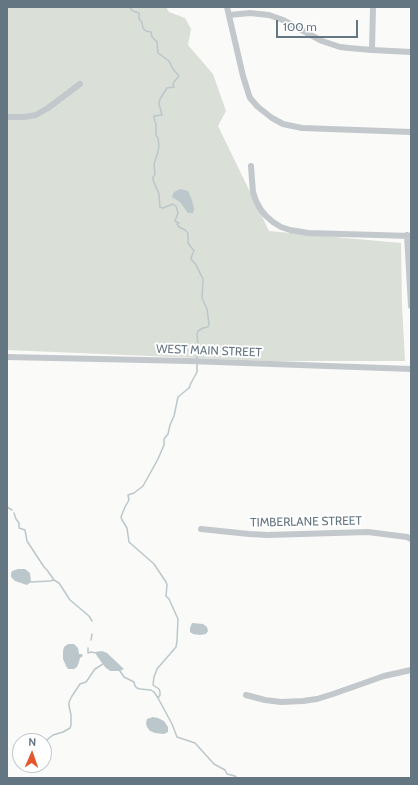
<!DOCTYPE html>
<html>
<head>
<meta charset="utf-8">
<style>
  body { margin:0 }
  #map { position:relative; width:418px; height:785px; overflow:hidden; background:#fafaf8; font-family:Cabin,sans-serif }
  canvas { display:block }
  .frame { position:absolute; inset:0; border:8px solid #657683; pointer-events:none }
  .north { position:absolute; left:12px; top:733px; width:40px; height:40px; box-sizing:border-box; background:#fff; border:1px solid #c1c8cd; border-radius:50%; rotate:2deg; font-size:11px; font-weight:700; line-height:16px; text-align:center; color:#657683 }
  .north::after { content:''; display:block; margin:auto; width:14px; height:18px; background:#e4572e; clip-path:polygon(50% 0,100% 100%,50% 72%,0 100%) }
  .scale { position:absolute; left:276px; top:20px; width:82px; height:18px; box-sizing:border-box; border:2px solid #657683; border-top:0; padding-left:5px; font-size:12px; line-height:14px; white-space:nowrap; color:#657683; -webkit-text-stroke:3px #fff; paint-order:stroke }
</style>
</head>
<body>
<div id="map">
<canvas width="418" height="785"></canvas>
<div class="frame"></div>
<div class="north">N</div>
<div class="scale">100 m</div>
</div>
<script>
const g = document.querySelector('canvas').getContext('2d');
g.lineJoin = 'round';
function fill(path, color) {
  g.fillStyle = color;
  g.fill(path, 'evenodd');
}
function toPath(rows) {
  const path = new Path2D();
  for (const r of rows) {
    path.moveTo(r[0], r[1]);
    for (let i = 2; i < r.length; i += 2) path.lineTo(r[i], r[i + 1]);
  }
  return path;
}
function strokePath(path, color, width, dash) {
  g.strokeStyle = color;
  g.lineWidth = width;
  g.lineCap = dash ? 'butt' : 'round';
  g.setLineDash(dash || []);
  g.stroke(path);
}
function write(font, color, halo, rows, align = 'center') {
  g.font = font + ' Cabin,sans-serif';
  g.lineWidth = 4;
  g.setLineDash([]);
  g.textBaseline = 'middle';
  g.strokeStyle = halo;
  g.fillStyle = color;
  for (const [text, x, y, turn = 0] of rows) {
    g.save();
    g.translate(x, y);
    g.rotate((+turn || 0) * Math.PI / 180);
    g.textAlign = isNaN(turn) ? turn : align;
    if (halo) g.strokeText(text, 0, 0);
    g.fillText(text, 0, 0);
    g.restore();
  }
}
const green = toPath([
  [7,7,166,7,169,12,185,18,191,29,188,45,213,74,226,111,218,126,269,231,401,243,402,305,405,361,268,361,7,350]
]);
const water = toPath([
  [181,189,188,191,192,200,194,209,193,213,188,213,180,202,172,197,174,192],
  [18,569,25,569,30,573,31,582,27,585,15,581,11,577,11,574,12,571],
  [192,623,203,624,207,627,208,631,206,634,200,635,193,634,190,632,190,628],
  [68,644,74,644,78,648,79,654,82,654,83,656,80,658,79,662,77,667,74,669,68,669,66,666,63,659,63,651,64,647],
  [102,651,107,653,124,669,120,671,110,671,105,667,97,656,95,652],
  [153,717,158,718,164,721,168,727,168,732,164,734,155,733,150,731,147,727,146,723,147,719]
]);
const stream = toPath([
  [129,7,133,11,139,13,139,19,142,22,143,28,146,31,151,32,152,37,157,42,158,53,169,61,173,69,179,76,174,82,173,84,174,87,167,88,160,99,159,104,162,115,154,116,155,122,156,124,156,135,158,138,159,146,158,152,154,164,155,175,153,177,153,180,159,194,160,207,163,208,173,204,176,206,178,213,175,221,179,223,177,224,179,227,185,230,188,233,188,243,194,251,192,255,191,259,196,265,203,279,202,298,207,309,209,324,208,327,203,328,198,331,197,334,198,346,197,353,197,360],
  [7,507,12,510],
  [14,513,16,519,19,523,19,528,25,530,27,541,44,567,47,570,54,580,59,583,70,600,89,616,92,621],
  [31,582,50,581,54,580],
  [91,640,92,634],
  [88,648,88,653,91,652,96,653],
  [120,671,124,677,134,682,135,686,137,688,140,689,151,690,154,692,158,698,172,724,177,737,195,743,214,764,225,770,227,774,235,776,237,778],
  [158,698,160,695,160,692,159,689,153,685,154,677,157,669,176,647,177,641,178,619,169,599,166,596,167,585,166,582,154,564,129,542,127,528,122,520,121,517,125,507,129,500,128,495,134,493,143,486,158,459,164,445,164,439,168,434,170,425,174,416,178,397,189,388,191,383,197,372,197,364],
  [44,746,48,739,53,735,63,732,70,728,71,725,71,715,69,706,69,702,72,696,80,684,86,682,95,669,103,664]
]);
const minor = toPath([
  [227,7,243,76,248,92,250,98,258,107,272,118,283,124,302,128,411,132],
  [229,15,250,13,269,15,283,20,322,41,340,47,349,48,372,50,411,52],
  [372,50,373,7],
  [7,117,24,117,36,115,48,108,80,84],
  [251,166,252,180,253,192,256,201,261,210,266,216,273,222,281,227,290,230,308,233,411,236],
  [407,235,411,306],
  [7,357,189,361,411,369],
  [201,529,249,534,268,535,368,532,407,537,411,539],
  [246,695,265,700,281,702,303,701,317,699,333,694,384,676,411,670]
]);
const streetNames = [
  ["WEST MAIN STREET",209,351,2],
  ["TIMBERLANE STREET",306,522,-1]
];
fill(green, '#dadfd7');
fill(water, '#bbc7cb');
strokePath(stream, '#bbc7cb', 1.5);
strokePath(minor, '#c3c8cc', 6);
write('12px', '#657683', '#fff', streetNames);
</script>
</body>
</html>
